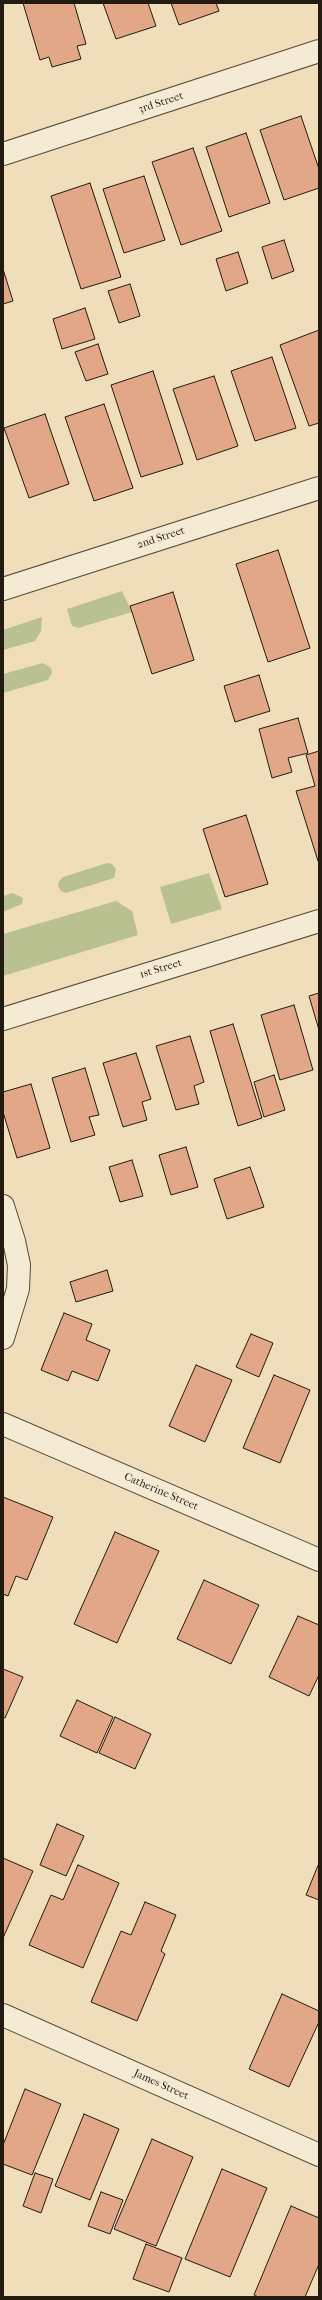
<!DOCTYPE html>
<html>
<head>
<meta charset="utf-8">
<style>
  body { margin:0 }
  #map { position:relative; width:322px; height:2300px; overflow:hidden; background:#f0debb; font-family:"IM FELL French Canon",serif }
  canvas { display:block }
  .frame { position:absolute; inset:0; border:4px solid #231a11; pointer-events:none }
</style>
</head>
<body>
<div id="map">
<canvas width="322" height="2300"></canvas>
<div class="frame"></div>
</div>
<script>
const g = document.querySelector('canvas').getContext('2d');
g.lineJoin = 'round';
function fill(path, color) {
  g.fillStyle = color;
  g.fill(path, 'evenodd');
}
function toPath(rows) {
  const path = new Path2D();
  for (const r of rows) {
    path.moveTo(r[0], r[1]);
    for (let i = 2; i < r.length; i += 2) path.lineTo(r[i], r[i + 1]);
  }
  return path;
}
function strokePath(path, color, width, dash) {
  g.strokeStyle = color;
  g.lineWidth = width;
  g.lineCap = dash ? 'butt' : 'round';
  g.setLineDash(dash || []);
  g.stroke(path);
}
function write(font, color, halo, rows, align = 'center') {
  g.font = font + ' "IM FELL French Canon",serif';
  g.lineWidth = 3.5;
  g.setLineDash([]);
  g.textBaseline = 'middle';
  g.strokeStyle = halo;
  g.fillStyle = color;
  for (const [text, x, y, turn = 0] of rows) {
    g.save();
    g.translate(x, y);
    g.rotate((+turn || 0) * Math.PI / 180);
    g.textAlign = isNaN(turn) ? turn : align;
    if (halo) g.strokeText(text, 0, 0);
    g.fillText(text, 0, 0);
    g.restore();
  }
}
const green = toPath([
  [122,591,132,612,78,628,72,626,67,609],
  [42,617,41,631,35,641,3,650,3,630],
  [43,663,51,668,52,673,48,680,3,693,3,674],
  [107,863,112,864,116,869,114,878,66,893,61,891,58,886,59,881,63,877],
  [209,873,222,909,171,924,160,887],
  [13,893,23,898,22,904,3,912,3,896],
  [116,901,132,911,138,935,3,976,3,934]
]);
const building = toPath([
  [23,3,74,3,86,44,77,46,81,59,52,67,49,57,40,60,23,3],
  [103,3,148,3,156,26,116,39,103,3],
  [171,3,216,3,219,11,179,25,171,3],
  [301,116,319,169,319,188,284,200,260,130,301,116],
  [246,133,270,203,229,217,206,147,246,133],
  [193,148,222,231,181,245,152,162,193,148],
  [144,176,165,240,124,253,103,189,144,176],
  [90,183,121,277,81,289,51,196,90,183],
  [284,240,294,271,272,279,262,247,284,240],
  [238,252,248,283,226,291,216,259,238,252],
  [3,269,13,301,3,304,3,269],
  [130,284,140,316,119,323,108,291,130,284],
  [85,308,95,339,62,349,53,319,85,308],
  [319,330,319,423,309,426,280,345,319,330],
  [98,344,108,374,86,381,75,352,98,344],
  [272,357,296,428,255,441,231,371,272,357],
  [153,371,183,464,141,477,111,385,153,371],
  [214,376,238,446,197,460,173,389,214,376],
  [104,404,133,488,94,501,65,417,104,404],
  [45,414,69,484,29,498,4,428,45,414],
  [278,550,310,648,268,662,236,564,278,550],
  [173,592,194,660,152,674,130,606,173,592],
  [259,675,270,711,235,722,224,686,259,675],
  [298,718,308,753,288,758,292,772,272,778,259,729,298,718],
  [319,751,319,861,318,861,296,791,315,786,306,755,319,751],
  [246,815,268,884,225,897,203,829,246,815],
  [319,993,319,1030,309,996,319,993],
  [294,1005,313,1070,280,1080,261,1015,294,1005],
  [233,1024,262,1118,238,1126,210,1031,233,1024],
  [190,1036,204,1082,194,1086,199,1104,176,1110,156,1046,190,1036],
  [136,1053,151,1099,142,1102,147,1120,123,1127,103,1063,136,1053],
  [85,1068,99,1115,89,1117,95,1135,71,1142,52,1078,85,1068],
  [274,1075,285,1110,264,1117,254,1082,274,1075],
  [31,1084,50,1148,17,1158,3,1112,3,1092,31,1084],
  [186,1147,198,1187,171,1195,159,1155,186,1147],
  [132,1160,143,1196,120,1202,109,1167,132,1160],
  [250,1167,264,1207,227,1219,214,1179,250,1167],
  [107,1270,113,1291,76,1302,70,1282,107,1270],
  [64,1313,92,1324,86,1340,110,1350,98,1381,72,1371,68,1381,41,1370,64,1313],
  [251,1334,273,1343,259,1377,236,1367,251,1334],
  [196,1365,232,1380,205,1442,169,1426,196,1365],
  [274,1375,310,1390,280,1463,243,1448,274,1375],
  [3,1497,53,1517,27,1580,16,1576,8,1596,3,1594,3,1497],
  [115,1532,159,1551,117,1643,74,1624,115,1532],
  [204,1580,259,1605,231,1664,177,1639,204,1580],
  [298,1616,319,1625,319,1675,309,1696,269,1677,298,1616],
  [3,1669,23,1677,5,1718,3,1717,3,1669],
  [77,1700,113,1717,97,1753,60,1736,77,1700],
  [115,1717,151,1734,135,1769,99,1753,115,1717],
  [57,1824,84,1836,66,1876,40,1865,57,1824],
  [3,1858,33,1871,3,1938,3,1858],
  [319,1863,319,1900,306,1895,319,1863],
  [78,1865,119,1883,83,1968,29,1945,51,1895,63,1900,78,1865],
  [145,1902,176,1915,161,1951,165,1954,137,2021,91,2002,121,1931,131,1935,145,1902],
  [282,1994,319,2011,319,2022,289,2087,249,2069,282,1994],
  [25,2089,61,2104,32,2175,3,2164,3,2145,25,2089],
  [84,2114,119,2129,90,2200,55,2186,84,2114],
  [152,2139,193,2157,156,2246,114,2229,152,2139],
  [222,2169,267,2188,230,2277,185,2259,222,2169],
  [35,2173,53,2179,41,2213,23,2206,35,2173],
  [101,2192,123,2200,110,2234,88,2226,101,2192],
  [291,2206,319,2218,319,2264,305,2297,258,2297,254,2295,291,2206],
  [146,2244,182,2258,169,2292,133,2279,146,2244]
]);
const street = toPath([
  [3,154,319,51],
  [3,589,319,488],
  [3,1019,319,921],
  [3,1206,14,1241,19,1265,18,1289,3,1338],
  [3,1424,319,1560],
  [3,2015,319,2155]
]);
const streetNames = [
  ["3rd Street",161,103,-18],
  ["2nd Street",161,538,-18],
  ["1st Street",161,969,-17],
  ["Catherine Street",161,1492,23],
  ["James Street",161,2085,24]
];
fill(green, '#bac190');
fill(building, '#e1a787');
strokePath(building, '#231a11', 1);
strokePath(street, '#564b3c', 24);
strokePath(street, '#f5ead3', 22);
write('11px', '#231a11', '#f5ead3', streetNames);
</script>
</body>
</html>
